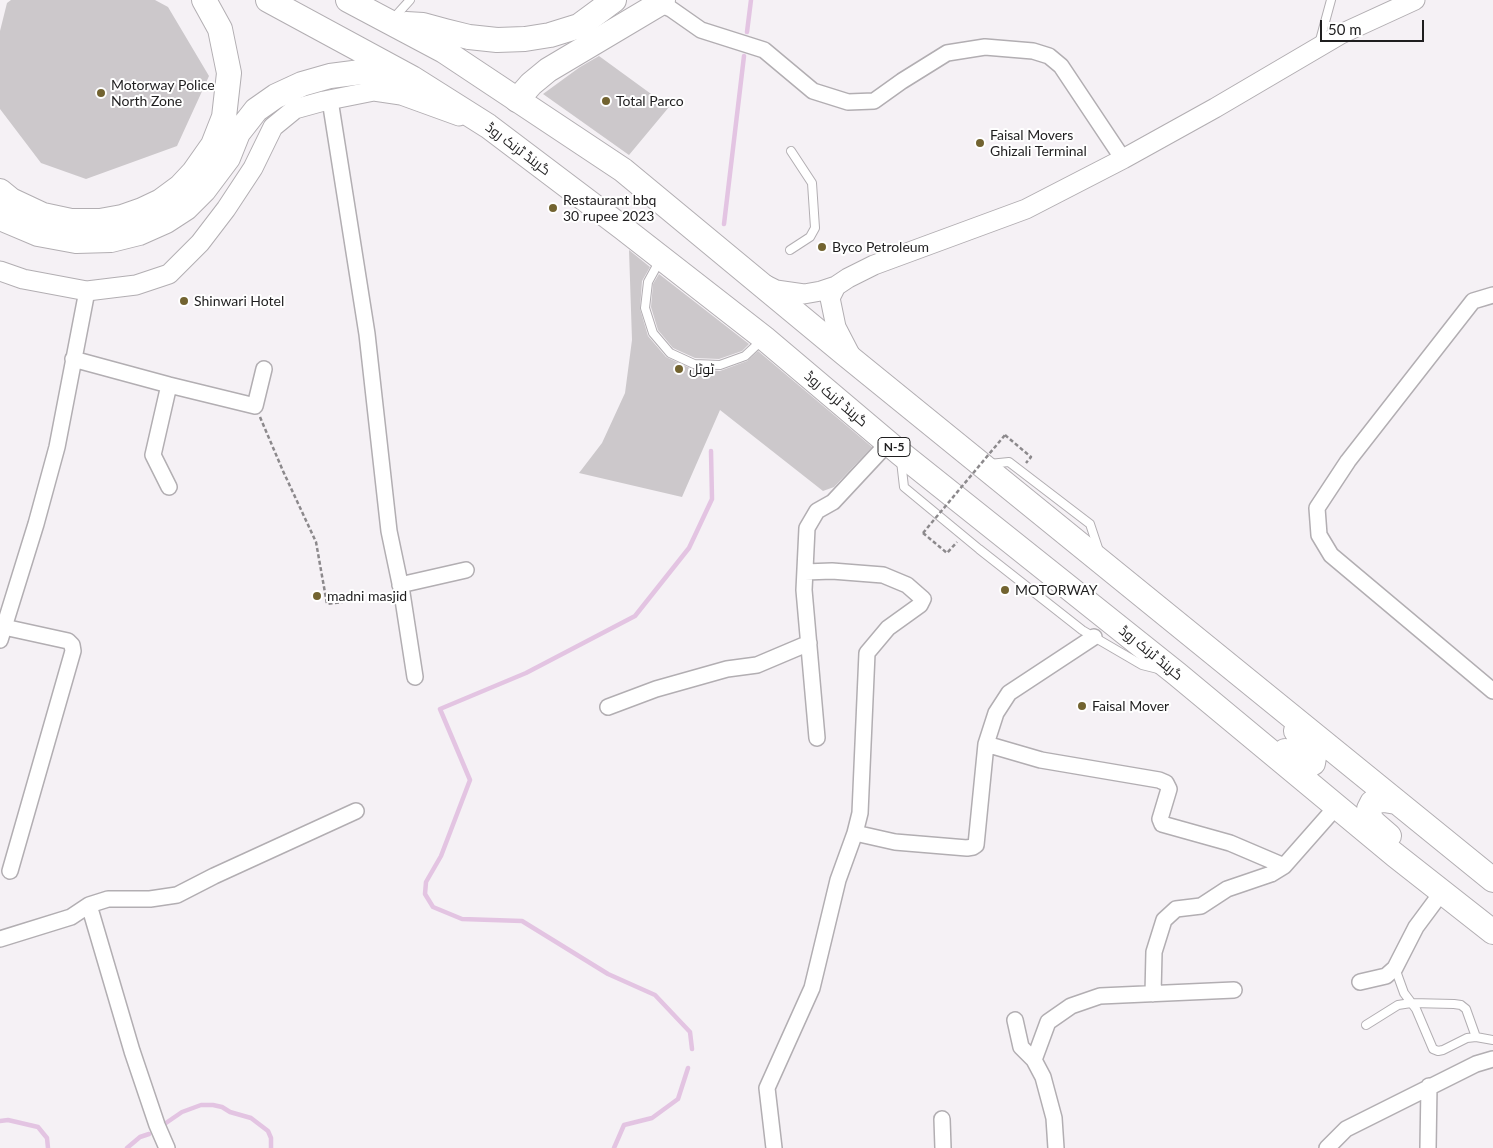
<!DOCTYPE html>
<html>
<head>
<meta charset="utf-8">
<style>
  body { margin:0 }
  #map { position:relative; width:1493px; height:1148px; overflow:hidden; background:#f5f1f5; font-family:Lato,sans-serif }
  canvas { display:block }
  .scale { position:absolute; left:1320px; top:20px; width:104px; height:22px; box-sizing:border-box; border:2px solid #1f1e1f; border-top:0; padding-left:6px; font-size:15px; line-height:18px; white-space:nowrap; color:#1f1e1f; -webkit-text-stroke:4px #fff; paint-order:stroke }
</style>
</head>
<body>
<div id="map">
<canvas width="1493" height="1148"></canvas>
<div class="scale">50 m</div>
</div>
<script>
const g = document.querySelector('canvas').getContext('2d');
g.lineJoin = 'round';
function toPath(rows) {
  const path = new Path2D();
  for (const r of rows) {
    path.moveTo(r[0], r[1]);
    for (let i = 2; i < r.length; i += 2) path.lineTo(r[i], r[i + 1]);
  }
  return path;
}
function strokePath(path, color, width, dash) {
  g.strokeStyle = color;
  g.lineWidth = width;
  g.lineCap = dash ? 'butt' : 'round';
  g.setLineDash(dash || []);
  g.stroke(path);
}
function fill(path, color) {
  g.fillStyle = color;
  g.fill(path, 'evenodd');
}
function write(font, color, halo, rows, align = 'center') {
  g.font = font + ' Lato,Cairo,sans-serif';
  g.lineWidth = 4;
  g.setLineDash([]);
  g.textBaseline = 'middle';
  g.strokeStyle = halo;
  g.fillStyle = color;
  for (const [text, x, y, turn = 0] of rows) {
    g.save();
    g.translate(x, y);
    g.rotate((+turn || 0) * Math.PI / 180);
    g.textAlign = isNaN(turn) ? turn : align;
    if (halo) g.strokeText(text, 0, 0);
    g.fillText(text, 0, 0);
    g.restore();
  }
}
const stream = toPath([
  [747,32,751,0],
  [724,224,744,56],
  [692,1049,690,1032,655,995,608,974,522,921,462,919,433,907,425,894,426,882,441,856,470,780,440,709,526,673,635,616,689,548,712,499,711,451],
  [0,1121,8,1120,38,1127,47,1138,48,1148],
  [163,1125,182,1112,201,1105,213,1105,222,1107,230,1112,251,1118,268,1131,271,1138,271,1148],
  [127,1148,140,1137,149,1134],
  [614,1148,624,1125,652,1118,678,1099,688,1068]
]);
const building = toPath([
  [11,0,155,0,168,7,209,76,177,146,86,179,41,163,0,109,0,31,7,3],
  [599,56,669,107,629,155,543,94,580,67],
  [629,250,650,267,642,281,640,309,648,336,666,357,692,369,720,371,747,361,758,351,872,447,834,487,823,491,720,410,682,497,579,473,602,443,625,393,632,340],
  [659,274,749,344,742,351,719,359,695,358,673,348,658,330,651,307,653,284]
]);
const path = toPath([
  [260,417,283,471,316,542,327,604,388,596],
  [1005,435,1031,457,1026,463],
  [923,533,947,553,957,542]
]);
const service = toPath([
  [391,21,410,0],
  [1319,44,1331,0],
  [790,250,810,237,815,228,812,183,791,151],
  [660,260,648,282,645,308,653,333,670,353,694,364,720,365,745,356,762,340],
  [901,461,904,487,979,549,1082,630,1142,665,1158,669],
  [989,464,1009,462,1090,524,1099,551],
  [1395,968,1404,993,1416,1009,1433,1049,1438,1051,1443,1050,1467,1038,1476,1037,1493,1040],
  [1366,1025,1398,1005,1411,1003,1454,1004,1461,1005,1466,1009,1476,1037]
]);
const minor = toPath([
  [659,4,671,9,701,30,764,50,813,91,848,102,874,101,902,81,947,53,985,47,1033,51,1049,56,1061,66,1123,159],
  [330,100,367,334,389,531,402,593,415,677],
  [1493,295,1473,301,1348,461,1317,508,1319,535,1331,555,1493,691],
  [73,359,169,385,255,406,264,369],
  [169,385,153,455,169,487],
  [805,572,832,571,883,575,907,585,923,599,920,605,888,628,867,653,860,813,855,833],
  [400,585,466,570],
  [4,627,68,641,72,645,73,651,10,871],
  [0,640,36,524,57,447,87,291],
  [608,707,656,689,727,669,757,665,809,643],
  [817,738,804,590,807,528,817,511,833,502,888,443],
  [986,744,1041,760,1159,780,1166,783,1169,789,1160,819,1162,824,1230,843,1284,866],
  [89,905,108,899,150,899,177,895,214,876,356,811],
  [0,939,71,917,89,905,132,1051,157,1125,167,1148],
  [1360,982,1386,976,1395,968,1416,927,1442,892],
  [1153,994,1154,952,1164,920,1176,909,1201,906,1227,889,1271,874,1284,866,1336,807],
  [1015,1020,1021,1047,1034,1060,1043,1077,1054,1118,1056,1148],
  [1034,1060,1048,1022,1071,1006,1100,996,1234,990],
  [942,1119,943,1148],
  [774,1148,767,1088,812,988,838,880,855,833,895,842,967,848,973,847,976,845,986,744,996,713,1009,693,1094,637],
  [1327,1148,1346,1129,1476,1064,1493,1059],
  [1428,1148,1429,1086]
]);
const tertiary = toPath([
  [0,271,23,279,87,291,136,285,169,274,200,243,226,209,253,168,273,127,295,109,324,101,374,91,401,95,459,116],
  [766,285,776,290,804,294,821,291,836,286],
  [850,354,836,327,830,298,836,286,848,278,874,265,1026,209,1123,159,1215,108,1341,34,1415,0]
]);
const primary = toPath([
  [517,100,531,84,548,70,659,4,663,0]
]);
const trunk = toPath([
  [268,0,412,78,488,126,623,228,764,338,900,453,1177,674,1395,855,1493,932],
  [348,0,444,51,623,170,844,353,1493,880],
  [406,24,423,25,445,31,469,37,497,40,525,39,550,35,579,26,614,0],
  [0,191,11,200,43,215,71,221,100,221,122,217,142,210,161,201,180,187,194,172,213,145,224,117,229,73,220,29,204,0],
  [0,218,38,234,76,241,111,240,139,233,166,221,186,208,204,190,228,158,238,133,256,110,276,96,302,84,330,76,361,72,400,77],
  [1285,751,1303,764,1308,766,1313,763,1314,757,1312,752,1296,731],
  [1389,836,1374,823,1370,818,1369,809,1372,803,1378,801,1384,800,1396,802]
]);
const pathBridge = toPath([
  [923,533,1005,435]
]);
const markers = [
  [101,93,5,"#726330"],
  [606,101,5,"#726330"],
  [980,143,5,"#726330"],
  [553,208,5,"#726330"],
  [822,247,5,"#726330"],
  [184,301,5,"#726330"],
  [679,369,5,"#726330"],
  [1005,590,5,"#726330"],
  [317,596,5,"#726330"],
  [1082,706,5,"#726330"]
];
const shields = [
  [894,447,32]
];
const shieldNames = [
  ["N-5",894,447]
];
const poiNames = [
  ["Motorway Police",111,85],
  ["North Zone",111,101],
  ["Total Parco",616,101],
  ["Faisal Movers",990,135],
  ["Ghizali Terminal",990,151],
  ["Restaurant bbq",563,200],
  ["30 rupee 2023",563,216],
  ["Byco Petroleum",832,247],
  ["Shinwari Hotel",194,301],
  ["ٹوٹل",689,369],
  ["MOTORWAY",1015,590],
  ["madni masjid",327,596],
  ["Faisal Mover",1092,706]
];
const streetNames = [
  ["گرینڈ ٹرنک روڈ",518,149,37],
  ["گرینڈ ٹرنک روڈ",836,399,40],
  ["گرینڈ ٹرنک روڈ",1151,653,39]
];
strokePath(stream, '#e3c4e2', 4.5);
fill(building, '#ccc8cb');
strokePath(service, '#b2aeb2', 10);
strokePath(minor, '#b2aeb2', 18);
strokePath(tertiary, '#b2aeb2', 21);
strokePath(primary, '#b2aeb2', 26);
strokePath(trunk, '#b2aeb2', 26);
strokePath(path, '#8c898c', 2.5, [4, 2.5]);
strokePath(service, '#fff', 8);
strokePath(minor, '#fff', 15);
strokePath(tertiary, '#fff', 19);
strokePath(primary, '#fff', 24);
strokePath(trunk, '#fff', 24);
strokePath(pathBridge, '#8c898c', 2.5, [4, 2.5]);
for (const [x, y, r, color] of markers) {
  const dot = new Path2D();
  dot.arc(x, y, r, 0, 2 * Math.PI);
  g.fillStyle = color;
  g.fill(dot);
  strokePath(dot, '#fff', 2);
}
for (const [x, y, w] of shields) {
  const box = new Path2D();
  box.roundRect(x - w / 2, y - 9.5, w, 19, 4);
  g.fillStyle = '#fff';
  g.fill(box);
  strokePath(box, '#1f1e1f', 1);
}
write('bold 12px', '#1f1e1f', null, shieldNames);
write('14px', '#1f1e1f', '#fff', poiNames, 'left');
write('14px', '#1f1e1f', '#fff', streetNames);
</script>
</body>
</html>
